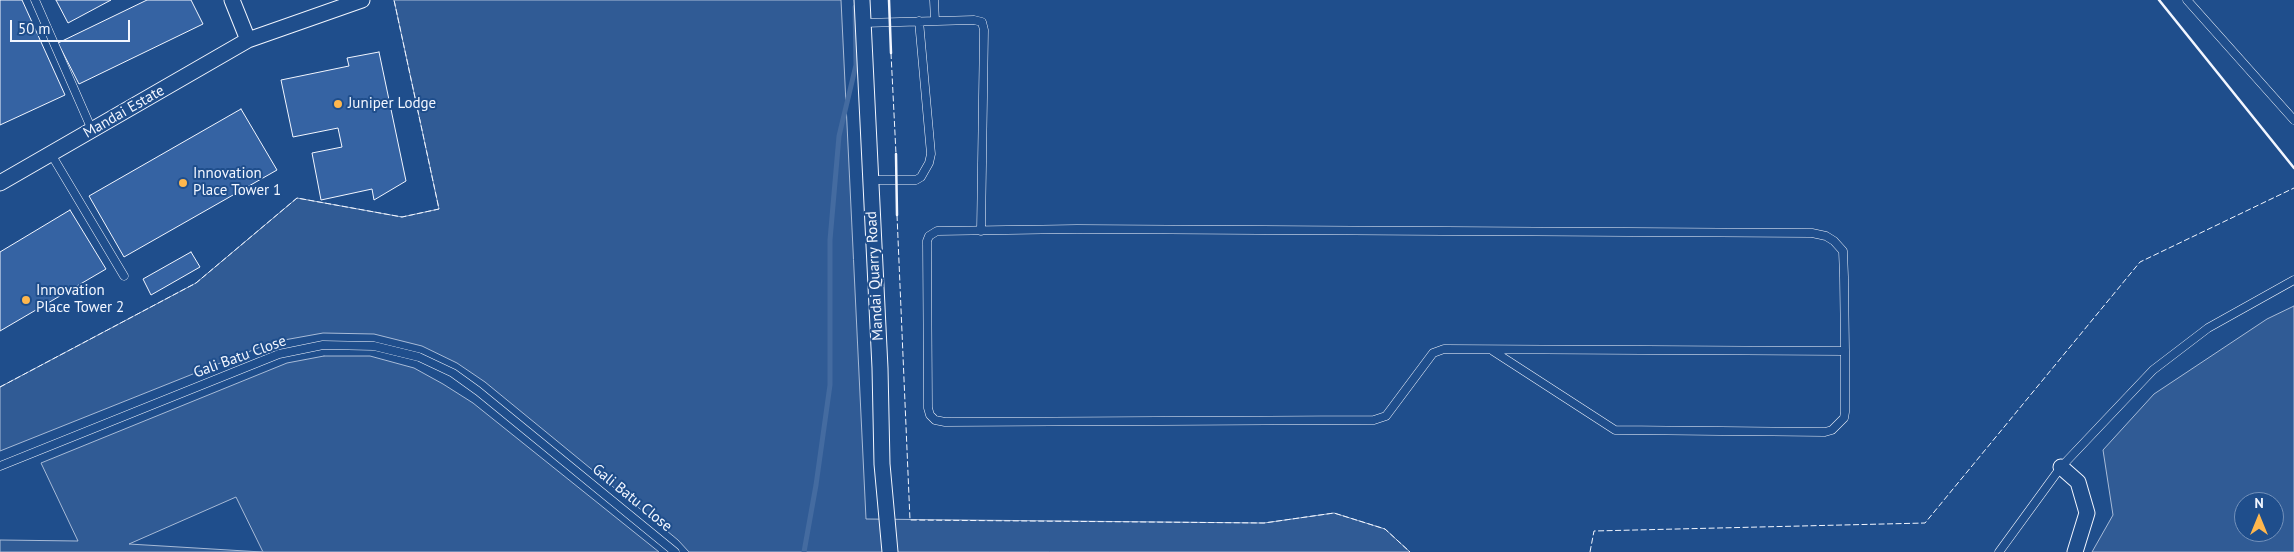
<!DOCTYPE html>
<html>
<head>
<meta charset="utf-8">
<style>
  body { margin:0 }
  #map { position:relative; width:2294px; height:552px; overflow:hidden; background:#1f4e8c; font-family:"PT Sans",sans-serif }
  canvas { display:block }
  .north { position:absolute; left:2234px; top:492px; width:50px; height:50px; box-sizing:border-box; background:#1f4e8c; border:1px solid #7391ba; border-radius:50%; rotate:0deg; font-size:14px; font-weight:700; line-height:20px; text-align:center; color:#f2f6ff }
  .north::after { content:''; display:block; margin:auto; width:18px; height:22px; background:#ffb74d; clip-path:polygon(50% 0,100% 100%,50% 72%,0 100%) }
  .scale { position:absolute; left:10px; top:20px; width:120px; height:22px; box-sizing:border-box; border:2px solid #f2f6ff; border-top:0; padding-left:6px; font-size:15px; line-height:18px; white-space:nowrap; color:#f2f6ff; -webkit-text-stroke:4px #1f4e8c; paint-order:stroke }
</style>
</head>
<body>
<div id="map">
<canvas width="2294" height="552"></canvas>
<div class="north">N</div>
<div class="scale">50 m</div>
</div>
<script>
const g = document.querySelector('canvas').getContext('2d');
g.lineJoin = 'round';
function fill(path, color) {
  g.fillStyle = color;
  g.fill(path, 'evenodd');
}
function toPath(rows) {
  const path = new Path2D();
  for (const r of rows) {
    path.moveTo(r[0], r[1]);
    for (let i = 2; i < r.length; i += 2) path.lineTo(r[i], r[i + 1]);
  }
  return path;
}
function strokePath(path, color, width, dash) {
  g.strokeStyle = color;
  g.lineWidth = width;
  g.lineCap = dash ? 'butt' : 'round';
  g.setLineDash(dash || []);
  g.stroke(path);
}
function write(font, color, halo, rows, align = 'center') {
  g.font = font + ' "PT Sans",sans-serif';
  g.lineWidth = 4;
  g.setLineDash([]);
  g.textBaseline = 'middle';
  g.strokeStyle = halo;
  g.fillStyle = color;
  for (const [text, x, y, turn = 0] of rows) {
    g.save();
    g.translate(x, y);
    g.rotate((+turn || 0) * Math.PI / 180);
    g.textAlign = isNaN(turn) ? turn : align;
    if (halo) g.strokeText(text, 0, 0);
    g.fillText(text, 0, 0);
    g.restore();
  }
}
const built = toPath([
  [394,0,841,0,866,519,1264,523,1334,513,1385,529,1410,552,689,552,678,540,485,382,457,363,422,346,374,334,323,333,273,342,0,451,0,387,196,283,297,198,402,217,439,209,394,0],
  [2294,306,2294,552,2092,552,2113,515,2103,450,2154,394,2267,319,2294,306],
  [2244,502,2274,502,2274,532,2244,532,2244,502],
  [324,356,370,356,414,368,443,384,473,403,659,552,263,552,236,497,129,544,262,552,0,552,0,540,78,541,41,463,287,363,324,356]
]);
const stream = toPath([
  [804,552,816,485,830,385,830,240,839,136,856,65,855,7]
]);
const building = toPath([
  [0,0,22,0,65,95,0,125,0,0],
  [56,0,111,0,68,23,56,0],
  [147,0,191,0,203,24,79,84,58,43,147,0],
  [379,52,406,181,374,200,372,189,321,200,312,153,342,147,338,128,293,137,281,80,349,66,347,58,379,52],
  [241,109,277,170,124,257,89,196,241,109],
  [70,210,106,269,0,331,0,252,70,210],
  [191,252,200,267,151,295,143,279,191,252]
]);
const service = toPath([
  [35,0,92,130],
  [934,0,935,21],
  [2187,0,2294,120],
  [863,23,974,20,982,22,984,30,981,231],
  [51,154,124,276],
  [870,180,916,180,921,177,929,163,931,154,919,21],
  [1493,351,1615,430,1825,432,1832,430,1844,418,1845,412,1845,351,1844,277,1843,251,1834,241,1826,236,1812,233,1077,229,937,231,929,236,927,241,928,408,930,415,935,420,945,422,1374,420,1386,416,1433,353,1444,349,1845,351],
  [0,466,279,354,323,345,374,346,419,357,453,373,478,391,675,552],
  [1999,552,2061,467,2153,370,2208,328,2294,280]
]);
const minor = toPath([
  [232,0,248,40],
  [862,0,880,368,882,464,890,552],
  [0,183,248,40,362,0],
  [2061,467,2078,482,2087,513,2075,552]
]);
const fence = toPath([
  [891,53,896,154],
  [897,215,910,520,1264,523,1334,513,1385,529,1410,552],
  [0,387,196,283,297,198,402,217,439,209,394,0],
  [1590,552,1594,531,1925,523,2140,262,2294,188]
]);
const wall = toPath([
  [889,0,891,53],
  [2159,0,2294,168],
  [896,154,897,215]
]);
const markers = [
  [338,104,5,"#ffb74d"],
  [183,183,5,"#ffb74d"],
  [26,300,5,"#ffb74d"]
];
const poiNames = [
  ["Juniper Lodge",348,104],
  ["Innovation",193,174],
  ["Place Tower 1",193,191],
  ["Innovation",36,291],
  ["Place Tower 2",36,308]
];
const streetNames = [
  ["Mandai Estate",124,112,-30],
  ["Mandai Quarry Road",875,276,-93],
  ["Gali Batu Close",240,357,-20],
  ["Gali Batu Close",632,498,39]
];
fill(built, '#305b95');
strokePath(built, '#a8bbd7', 1);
strokePath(stream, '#446ba0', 5);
fill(building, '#3563a3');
strokePath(building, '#f2f6ff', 1);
strokePath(service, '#f2f6ff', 9);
strokePath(minor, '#f2f6ff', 17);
strokePath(service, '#1f4e8c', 8);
strokePath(minor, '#1f4e8c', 15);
strokePath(fence, '#f2f6ff', 1, [6, 2.5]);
strokePath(wall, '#f2f6ff', 2.5);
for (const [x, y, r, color] of markers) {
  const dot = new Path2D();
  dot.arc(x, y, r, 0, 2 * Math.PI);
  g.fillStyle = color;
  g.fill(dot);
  strokePath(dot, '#1f4e8c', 2);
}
write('15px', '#f2f6ff', '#1f4e8c', poiNames, 'left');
write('15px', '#f2f6ff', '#1f4e8c', streetNames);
</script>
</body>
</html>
